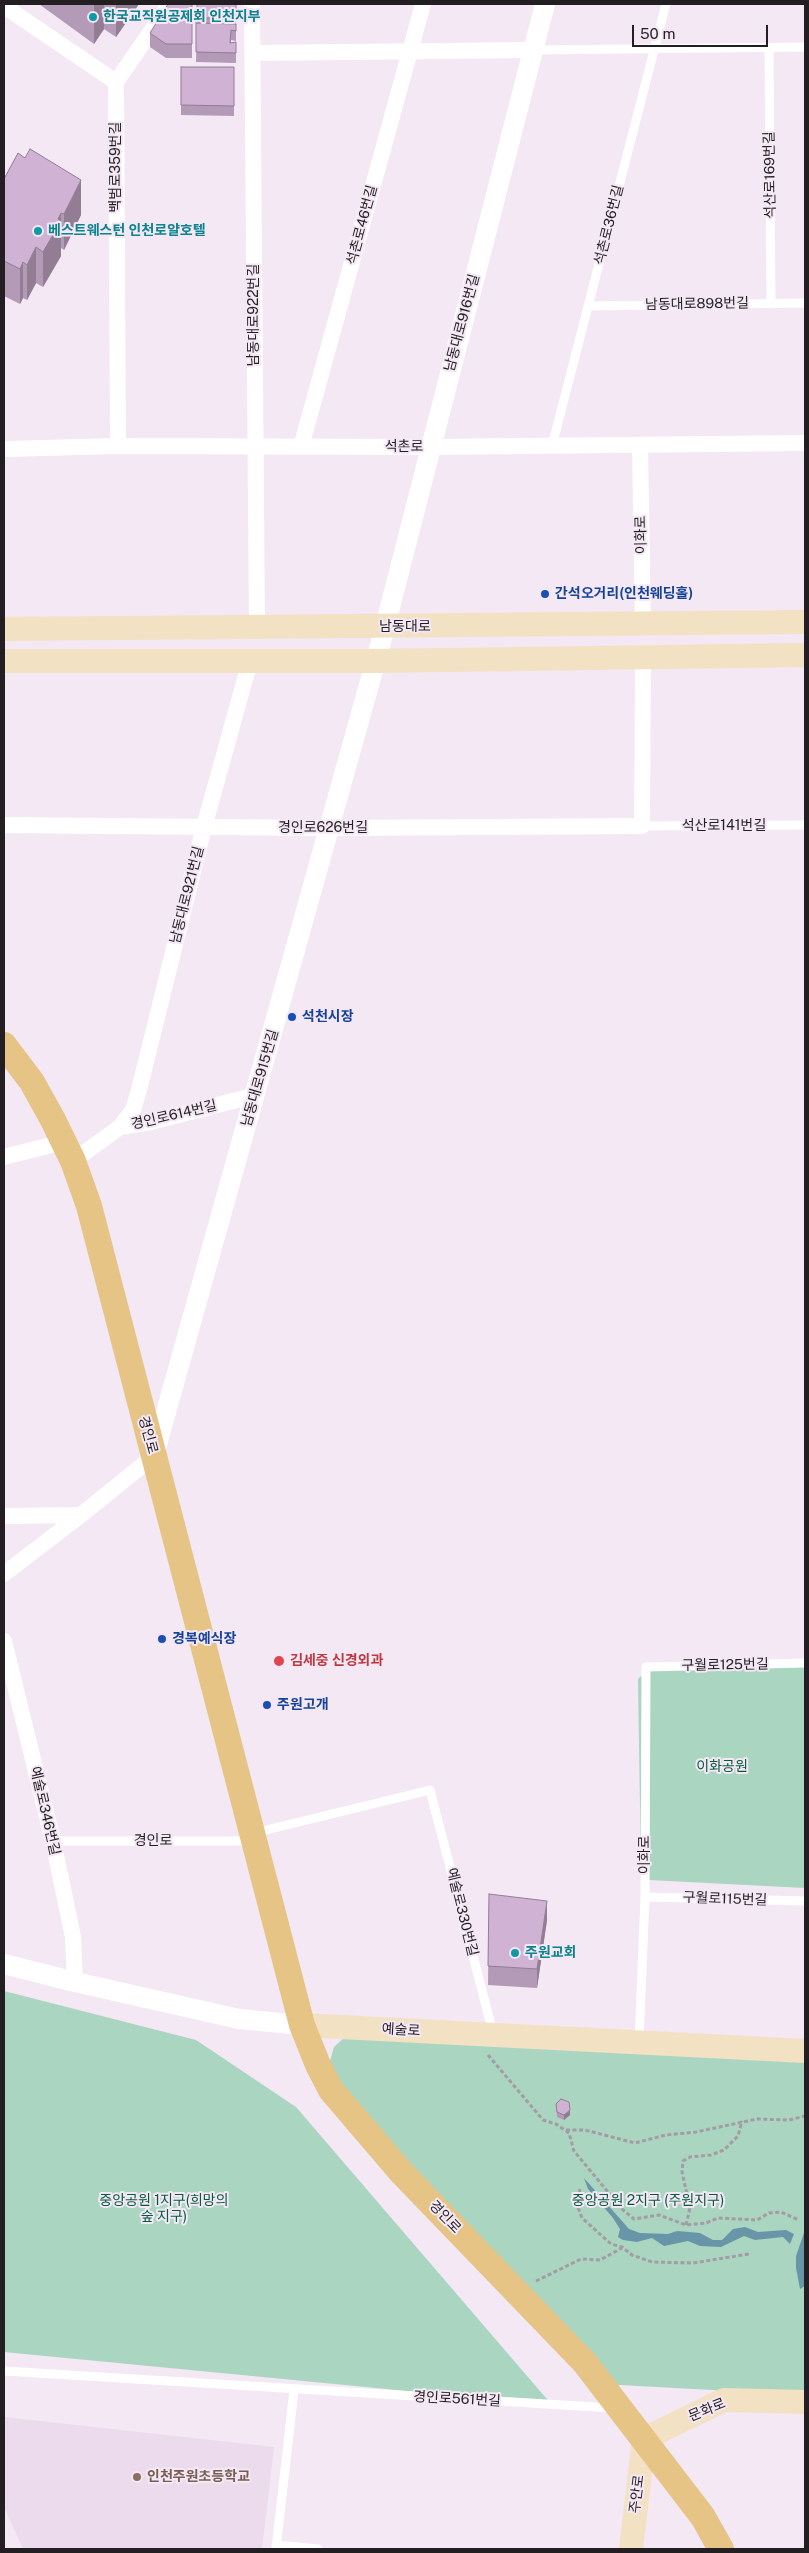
<!DOCTYPE html>
<html>
<head>
<meta charset="utf-8">
<style>
  body { margin:0 }
  #map { position:relative; width:809px; height:2553px; overflow:hidden; background:#f3e8f4; font-family:"Public Sans",sans-serif }
  canvas { display:block }
  .frame { position:absolute; inset:0; border:5px solid #221e22; pointer-events:none }
  .scale { position:absolute; left:632px; top:25px; width:136px; height:22px; box-sizing:border-box; border:2px solid #221e22; border-top:0; padding-left:6px; font-size:15px; line-height:18px; white-space:nowrap; color:#221e22; -webkit-text-stroke:4px #f3e8f4; paint-order:stroke }
</style>
</head>
<body>
<div id="map">
<canvas width="809" height="2553"></canvas>
<div class="frame"></div>
<div class="scale">50 m</div>
</div>
<script>
const g = document.querySelector('canvas').getContext('2d');
g.lineJoin = 'round';
function fill(path, color) {
  g.fillStyle = color;
  g.fill(path, 'evenodd');
}
function toPath(rows) {
  const path = new Path2D();
  for (const r of rows) {
    path.moveTo(r[0], r[1]);
    for (let i = 2; i < r.length; i += 2) path.lineTo(r[i], r[i + 1]);
  }
  return path;
}
function strokePath(path, color, width, dash) {
  g.strokeStyle = color;
  g.lineWidth = width;
  g.lineCap = dash ? 'butt' : 'round';
  g.setLineDash(dash || []);
  g.stroke(path);
}
function write(font, color, halo, rows, align = 'center') {
  g.font = font + ' "Public Sans","Noto Sans KR",sans-serif';
  g.lineWidth = 4;
  g.setLineDash([]);
  g.textBaseline = 'middle';
  g.strokeStyle = halo;
  g.fillStyle = color;
  for (const [text, x, y, turn = 0] of rows) {
    g.save();
    g.translate(x, y);
    g.rotate((+turn || 0) * Math.PI / 180);
    g.textAlign = isNaN(turn) ? turn : align;
    if (halo) g.strokeText(text, 0, 0);
    g.fillText(text, 0, 0);
    g.restore();
  }
}
const built = toPath([
  [4,2417,274,2447,262,2549,23,2549,4,2507]
]);
const green = toPath([
  [805,1665,805,1888,649,1880,641,1870,638,1679,650,1668],
  [4,1991,196,2040,296,2107,552,2405,4,2352],
  [344,2038,805,2051,805,2395,601,2384,331,2090,330,2061,334,2047]
]);
const water = toPath([
  [584,2178,629,2229,640,2233,668,2234,677,2231,700,2233,713,2240,722,2240,733,2229,745,2227,758,2232,786,2230,794,2234,790,2244,783,2237,755,2240,744,2236,721,2247,700,2246,688,2241,664,2246,652,2238,637,2242,623,2240,618,2237,620,2229,613,2218,588,2189],
  [805,2230,805,2286,800,2289,796,2268,796,2256]
]);
const path = toPath([
  [488,2055,543,2120,556,2124,569,2133,574,2151,622,2209,634,2219,659,2215,686,2225,706,2223,718,2218,757,2220,769,2213,781,2212,799,2220],
  [566,2130,585,2130,635,2143,666,2135,696,2132,757,2119,789,2120,805,2116],
  [580,2189,577,2205,582,2218,611,2244,622,2247,632,2255,652,2262,693,2263,749,2254],
  [686,2225,690,2208,682,2172,683,2161,690,2157,711,2155,724,2150,738,2136,742,2121],
  [536,2281,581,2259,600,2260,622,2248]
]);
const service = toPath([
  [769,48,771,303],
  [533,50,805,47],
  [588,306,805,303],
  [552,446,666,4],
  [642,826,805,825],
  [254,1833,430,1790,493,2033],
  [53,1841,250,1841],
  [645,1897,805,1901],
  [639,2042,645,1897,646,1667,805,1663],
  [4,2371,612,2408],
  [276,2545,318,2549],
  [276,2549,294,2390]
]);
const minor = toPath([
  [252,4,257,627],
  [4,6,116,82],
  [253,53,533,50],
  [116,82,118,446],
  [116,82,170,4],
  [640,445,643,625],
  [301,447,423,4],
  [4,449,118,446,429,447,805,443],
  [4,825,329,828,642,826,643,657],
  [120,1127,133,1110,139,1090,204,827,250,661],
  [4,1157,63,1142],
  [73,1161,120,1127,151,1122,256,1095],
  [4,1516,81,1515,154,1456],
  [4,1574,81,1515],
  [4,1641,53,1841,73,1937,75,1982]
]);
const tertiary = toPath([
  [154,1455,381,642,545,4],
  [4,1964,75,1982,239,2019,302,2025]
]);
const secondary = toPath([
  [4,629,805,622],
  [4,661,375,661,805,655],
  [302,2025,805,2051],
  [631,2549,644,2439,724,2400,805,2402]
]);
const primary = toPath([
  [4,1045,32,1082,53,1120,73,1161,89,1206,302,2025,318,2065,331,2090,401,2172,585,2363,703,2517,721,2549]
]);
const wall = toPath([
  [39,4,139,4,116,37,104,29,94,44],
  [192,4,192,58,166,58,150,47,150,33],
  [236,4,236,41,231,40,231,43,236,42,236,63,196,62,197,18],
  [181,67,234,67,234,116,181,115],
  [25,158,81,215,64,250,61,248,61,256,43,287,36,283,27,300,23,298,20,304,4,296,4,179],
  [489,1894,547,1920,537,1988,488,1985],
  [556,2104,570,2115,564,2120,557,2117]
]);
const shadedWall = toPath([
  [94,4,104,4,104,29,94,44],
  [116,4,139,4,116,37],
  [81,180,81,215,64,250,64,214],
  [61,213,61,256,43,287,43,252],
  [36,247,36,283,27,300,27,265],
  [23,262,23,298,20,304,20,269],
  [547,1901,547,1920,537,1988,537,1969],
  [570,2110,570,2115,564,2120,564,2115]
]);
const building = toPath([
  [168,4,192,4,192,44,166,44,150,33,168,4],
  [197,4,236,4,236,18,197,18,197,4],
  [196,23,236,24,236,31,231,30,230,43,236,42,236,53,196,52,196,23],
  [181,67,234,67,234,106,181,105,181,67],
  [30,149,81,180,64,214,61,213,58,219,61,221,43,252,36,247,27,265,23,262,20,269,4,261,4,179,18,153,25,158,30,149],
  [489,1894,547,1901,537,1969,488,1966,489,1894],
  [561,2099,569,2102,570,2110,564,2115,557,2112,556,2104,561,2099]
]);
const markers = [
  [93,17,5,"#0f9aa8"],
  [38,231,5,"#0f9aa8"],
  [545,594,5,"#1a4fb4"],
  [292,1017,5,"#1a4fb4"],
  [162,1639,5,"#1a4fb4"],
  [279,1661,6,"#e0444e"],
  [267,1705,5,"#1a4fb4"],
  [515,1953,5,"#0f9aa8"],
  [137,2477,5,"#8d6e63"]
];
const cultureNames = [
  ["한국교직원공제회 인천지부",103,17],
  ["베스트웨스턴 인천로얄호텔",48,231],
  ["주원교회",525,1953]
];
const streetNames = [
  ["백범로359번길",116,167,-90],
  ["석산로169번길",770,175,-91],
  ["석촌로46번길",362,225,-75],
  ["석촌로36번길",609,225,-76],
  ["남동대로898번길",697,304,-1],
  ["남동대로922번길",254,315,-90],
  ["남동대로916번길",462,323,-75],
  ["석촌로",404,447],
  ["이화로",641,535,-91],
  ["남동대로",405,627],
  ["석산로141번길",724,826],
  ["경인로626번길",323,828],
  ["남동대로921번길",187,895,-76],
  ["남동대로915번길",260,1078,-74],
  ["경인로614번길",174,1115,-13],
  ["경인로",148,1435,75],
  ["구월로125번길",725,1665,-1],
  ["예술로346번길",45,1811,77],
  ["경인로",153,1841],
  ["이화로",645,1855,-90],
  ["구월로115번길",725,1899,2],
  ["예술로330번길",462,1912,76],
  ["예술로",401,2030,3],
  ["경인로",445,2217,46],
  ["경인로561번길",457,2399,3],
  ["문화로",707,2410,-22],
  ["주안로",637,2494,-83]
];
const transitNames = [
  ["간석오거리(인천웨딩홀)",555,594],
  ["석천시장",302,1017],
  ["경복예식장",172,1639],
  ["주원고개",277,1705]
];
const healthNames = [
  ["김세중 신경외과",290,1661]
];
const parkNames = [
  ["이화공원",722,1767],
  ["중앙공원 1지구(희망의",164,2201],
  ["숲 지구)",164,2217],
  ["중앙공원 2지구 (주원지구)",648,2201]
];
const educationNames = [
  ["인천주원초등학교",147,2477]
];
fill(built, '#ebdbed');
fill(green, '#aad5c1');
fill(water, '#6995a8');
strokePath(path, '#a49ca5', 3, [4, 2.5]);
strokePath(service, '#fff', 9);
strokePath(minor, '#fff', 16);
strokePath(tertiary, '#fff', 20);
strokePath(secondary, '#f2e1c2', 24);
strokePath(primary, '#e5c485', 26);
fill(wall, '#b39ab6');
fill(shadedWall, '#927d94');
fill(building, '#d0b3d4');
strokePath(building, '#927d94', 1);
for (const [x, y, r, color] of markers) {
  const dot = new Path2D();
  dot.arc(x, y, r, 0, 2 * Math.PI);
  g.fillStyle = color;
  g.fill(dot);
  strokePath(dot, '#f3e8f4', 2);
}
write('bold 14px', '#0d838f', '#f3e8f4', cultureNames, 'left');
write('14px', '#221e22', '#f3e8f4', streetNames);
write('bold 14px', '#164399', '#f3e8f4', transitNames, 'left');
write('bold 14px', '#be3a42', '#f3e8f4', healthNames, 'left');
write('14px', '#065a40', '#f3e8f4', parkNames);
write('bold 14px', '#785e54', '#f3e8f4', educationNames, 'left');
</script>
</body>
</html>
